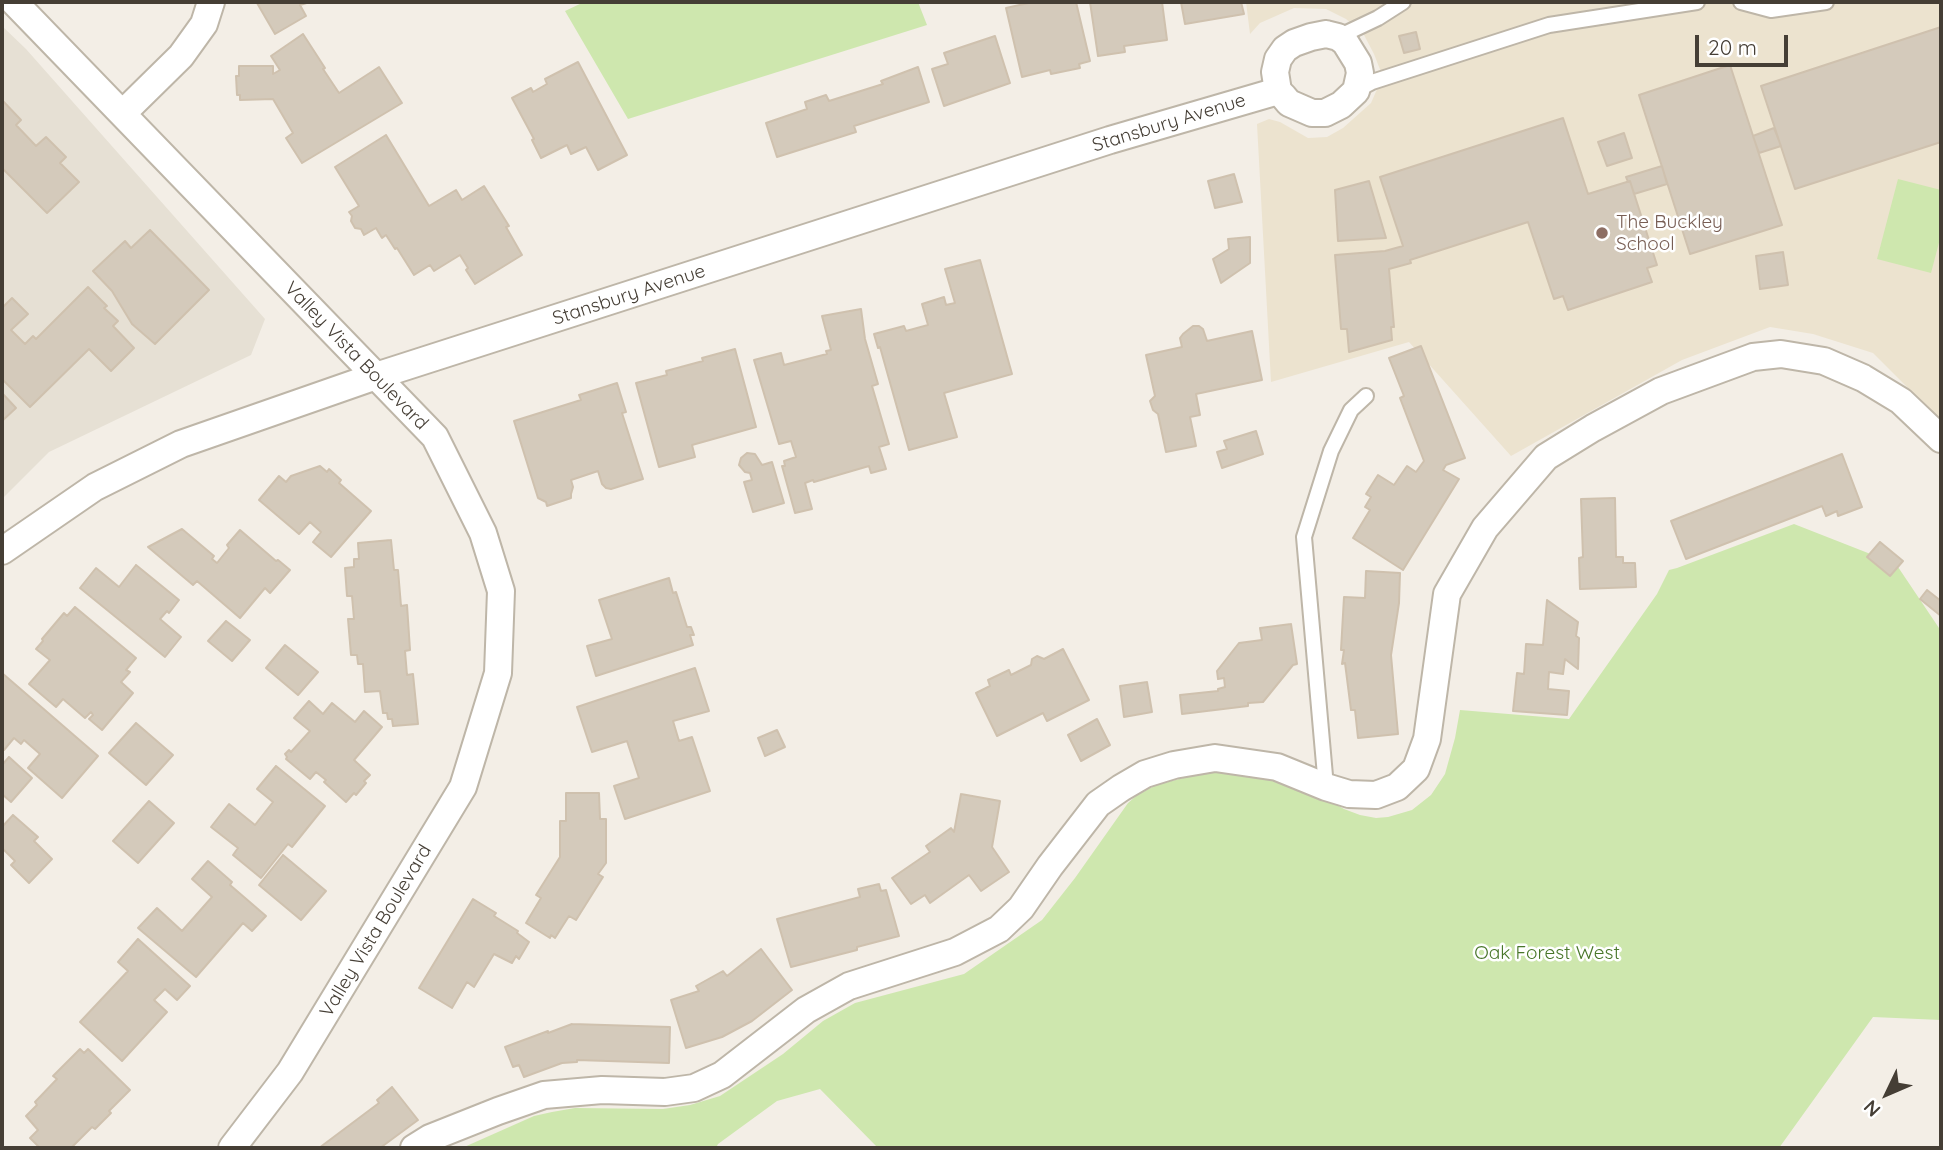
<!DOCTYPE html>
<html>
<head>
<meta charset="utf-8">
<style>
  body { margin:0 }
  #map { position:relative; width:1943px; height:1150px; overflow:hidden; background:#f3eee6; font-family:Quicksand,sans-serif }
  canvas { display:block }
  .frame { position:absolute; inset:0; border:4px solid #453e35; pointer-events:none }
  .north { position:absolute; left:1852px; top:1059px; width:70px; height:70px; -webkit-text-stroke:5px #fff; paint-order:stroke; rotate:226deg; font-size:19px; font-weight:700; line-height:28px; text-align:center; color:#453e35 }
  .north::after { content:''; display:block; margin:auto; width:24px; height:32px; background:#453e35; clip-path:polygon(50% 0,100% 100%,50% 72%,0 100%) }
  .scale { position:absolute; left:1695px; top:35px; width:93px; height:32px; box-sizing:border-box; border:4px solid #453e35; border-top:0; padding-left:9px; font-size:21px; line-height:24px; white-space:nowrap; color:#453e35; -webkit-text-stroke:5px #fff; paint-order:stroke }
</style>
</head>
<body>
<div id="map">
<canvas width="1943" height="1150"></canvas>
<div class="frame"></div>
<div class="north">N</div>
<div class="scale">20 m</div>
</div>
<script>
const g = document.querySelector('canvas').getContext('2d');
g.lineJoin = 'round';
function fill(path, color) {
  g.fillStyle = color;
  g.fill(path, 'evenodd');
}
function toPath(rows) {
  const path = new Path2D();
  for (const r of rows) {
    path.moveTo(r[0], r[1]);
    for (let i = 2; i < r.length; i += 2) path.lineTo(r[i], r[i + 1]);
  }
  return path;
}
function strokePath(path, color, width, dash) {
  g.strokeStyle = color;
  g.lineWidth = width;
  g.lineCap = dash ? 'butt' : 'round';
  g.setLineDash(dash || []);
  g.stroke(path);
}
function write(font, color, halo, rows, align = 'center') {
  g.font = font + ' Quicksand,sans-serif';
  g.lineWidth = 5;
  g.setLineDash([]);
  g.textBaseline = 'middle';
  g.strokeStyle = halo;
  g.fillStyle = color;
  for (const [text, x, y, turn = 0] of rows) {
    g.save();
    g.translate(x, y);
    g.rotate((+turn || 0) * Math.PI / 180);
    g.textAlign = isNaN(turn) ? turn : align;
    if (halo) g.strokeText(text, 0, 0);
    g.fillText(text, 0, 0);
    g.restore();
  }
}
const residential = toPath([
  [2,26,26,49,265,319,251,355,49,452,2,499]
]);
const education = toPath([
  [1246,2,1941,2,1941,421,1873,353,1813,334,1770,327,1682,360,1511,456,1409,342,1271,382,1257,124,1269,119,1280,122,1308,138,1327,137,1343,128,1371,103,1378,87,1381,72,1374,54,1364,35,1346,19,1326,9,1294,8,1260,23,1250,34]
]);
const green = toPath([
  [584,2,918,2,927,25,628,119,565,11],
  [1898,179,1941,190,1941,235,1931,273,1877,259],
  [1794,524,1896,564,1941,631,1941,1020,1873,1017,1779,1148,878,1148,820,1089,777,1101,718,1144,716,1148,462,1148,534,1116,552,1112,575,1108,663,1109,690,1105,720,1096,783,1054,823,1021,855,1003,964,974,1042,920,1075,878,1128,803,1136,796,1156,785,1222,768,1288,777,1344,809,1360,815,1376,818,1388,817,1412,810,1431,795,1445,774,1455,738,1460,710,1569,719,1657,594,1669,570,1677,568]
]);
const building = toPath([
  [260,2,310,2,300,5,306,16,275,34,257,3,260,2],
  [1033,2,1076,2,1090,61,1079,64,1080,68,1051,74,1050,70,1022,77,1006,8,1033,2],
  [1090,2,1162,2,1167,40,1124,46,1125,52,1098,56,1090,2],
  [1181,2,1241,2,1244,14,1185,24,1181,2],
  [1941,27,1941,142,1795,189,1761,86,1941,27],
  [1416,32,1420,49,1404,53,1399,36,1416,32],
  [303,34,325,68,323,69,339,93,379,67,402,103,302,163,286,138,293,133,273,99,240,100,240,95,237,95,236,76,239,76,239,66,273,66,273,74,280,70,271,56,303,34],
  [995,36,1010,83,944,106,932,69,948,64,944,53,995,36],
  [578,62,627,155,598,170,586,147,571,154,567,145,541,158,532,140,534,139,512,98,531,88,533,92,547,84,545,79,578,62],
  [1730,65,1782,225,1690,254,1639,95,1730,65],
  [918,67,929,102,854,126,856,132,777,157,766,123,807,109,805,102,826,95,829,101,883,84,881,81,918,67],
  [2,100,21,120,16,125,36,146,46,137,66,157,60,163,79,182,47,213,2,168,2,100],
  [1563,118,1588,194,1630,181,1657,265,1647,268,1652,282,1568,310,1563,296,1554,299,1528,222,1410,260,1411,263,1389,269,1394,327,1391,327,1392,340,1349,352,1347,329,1341,329,1335,255,1385,251,1403,246,1380,177,1563,118],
  [1774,128,1781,146,1759,153,1753,136,1774,128],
  [1624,133,1632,158,1607,166,1598,142,1624,133],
  [386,135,429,206,456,190,462,200,484,186,509,226,506,227,522,255,475,284,466,270,468,268,460,255,434,271,430,265,414,275,397,248,395,249,386,235,382,238,376,228,364,235,361,229,355,228,351,221,352,216,349,212,359,206,335,167,386,135],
  [1662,166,1667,184,1634,194,1630,181,1628,182,1626,177,1662,166],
  [1234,174,1242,202,1215,208,1208,181,1234,174],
  [1369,181,1386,238,1338,241,1335,190,1369,181],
  [150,230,209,290,155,344,132,324,112,291,93,271,125,241,131,248,150,230],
  [1250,237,1250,263,1221,283,1213,259,1229,249,1228,239,1250,237],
  [1783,252,1788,285,1760,289,1756,256,1783,252],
  [980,260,1012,374,944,393,957,437,909,450,880,347,878,348,874,334,904,326,906,331,928,325,922,304,944,297,946,305,955,303,945,269,980,260],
  [88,287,107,306,104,308,118,321,113,326,134,348,111,371,89,349,30,407,2,379,2,308,12,298,28,314,11,330,25,344,33,336,36,339,88,287],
  [861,309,865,339,878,384,872,386,889,444,879,447,886,469,871,473,869,466,814,482,813,480,805,483,812,509,795,513,782,466,785,466,784,461,796,457,791,441,779,444,754,360,781,353,784,365,827,354,826,351,831,350,822,316,861,309],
  [1193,326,1199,326,1203,329,1207,341,1252,331,1262,380,1196,394,1200,415,1190,417,1196,446,1166,452,1158,414,1153,410,1150,401,1155,396,1146,355,1182,347,1180,338,1183,334,1193,326],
  [1421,346,1465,458,1446,465,1443,470,1459,479,1403,570,1353,538,1370,510,1365,507,1371,497,1366,494,1378,475,1394,485,1407,466,1416,472,1424,461,1400,398,1404,396,1389,358,1421,346],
  [735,349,756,427,692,445,695,457,659,467,636,383,667,375,666,371,703,361,702,358,735,349],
  [617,383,626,412,622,413,643,479,611,489,606,488,602,484,598,471,571,480,573,487,571,494,571,498,547,506,546,502,538,498,514,421,581,400,579,395,617,383],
  [2,393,16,408,2,421,2,393],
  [1256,431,1263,454,1222,468,1217,452,1227,449,1224,441,1256,431],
  [747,453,755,454,762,465,772,462,784,503,753,512,744,482,752,480,750,473,745,472,739,465,741,458,747,453],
  [1842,454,1862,507,1838,516,1837,511,1826,516,1822,506,1686,559,1671,521,1842,454],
  [320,466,327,472,329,469,341,480,339,483,371,511,331,557,313,542,321,532,310,522,299,534,259,500,279,476,286,482,291,476,320,466],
  [1615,498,1616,557,1623,557,1623,563,1635,563,1636,587,1580,589,1579,558,1583,557,1581,499,1615,498],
  [182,529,214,556,212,559,217,563,229,548,227,545,240,530,276,561,278,560,290,570,270,593,265,588,240,618,197,581,193,585,148,547,182,529],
  [391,540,394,570,398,570,401,606,407,605,410,650,405,651,407,675,413,674,418,724,393,726,392,719,388,719,387,713,383,713,380,691,365,692,363,664,358,664,357,655,351,655,348,619,354,619,352,596,347,596,345,568,354,567,354,559,359,559,358,543,391,540],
  [1880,542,1903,561,1890,576,1867,557,1880,542],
  [136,565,179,600,169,613,167,611,160,619,181,637,165,657,80,588,96,568,119,587,136,565],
  [1366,571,1400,573,1399,603,1391,655,1398,734,1358,738,1355,710,1351,710,1345,663,1342,664,1344,650,1341,650,1344,597,1365,598,1366,571],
  [669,578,673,593,676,592,687,627,691,627,694,635,690,635,693,645,596,676,587,646,612,639,599,600,669,578],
  [1927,590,1941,601,1941,616,1920,599,1927,590],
  [1547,600,1578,622,1576,636,1579,638,1578,669,1565,659,1563,674,1549,672,1548,689,1569,691,1567,715,1513,711,1517,673,1524,674,1526,644,1543,645,1547,600],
  [75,607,136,658,126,670,130,672,121,682,133,693,102,730,89,719,93,715,91,712,85,718,63,699,56,707,29,684,50,660,36,649,43,641,42,639,64,613,67,616,75,607],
  [226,621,250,640,232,661,208,641,226,621],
  [1291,624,1297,664,1293,665,1263,702,1248,703,1248,706,1182,714,1180,695,1218,691,1218,689,1225,687,1224,678,1218,679,1217,671,1239,643,1262,640,1260,628,1291,624],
  [285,645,318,672,298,695,266,668,285,645],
  [1063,649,1089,700,1047,721,1043,713,997,736,976,693,990,686,988,680,1009,670,1011,675,1031,665,1032,659,1037,656,1044,659,1063,649],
  [695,668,709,711,673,721,679,741,692,737,710,791,625,819,614,786,639,778,627,741,592,752,577,707,695,668],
  [2,673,98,756,62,798,28,768,40,754,24,740,21,744,14,738,4,750,2,748,2,673],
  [1147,682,1152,712,1124,717,1120,686,1147,682],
  [309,701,323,714,332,703,355,722,364,711,382,727,354,760,370,775,364,781,366,783,356,795,354,793,346,802,324,782,326,780,316,772,310,779,286,759,287,757,285,754,289,750,291,752,310,731,294,718,309,701],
  [1097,719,1110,745,1081,761,1068,735,1097,719],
  [136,723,173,755,146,785,109,753,136,723],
  [777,730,785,747,765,756,758,738,777,730],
  [9,757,32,778,11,802,2,794,2,765,9,757],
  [276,766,325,806,292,847,288,844,261,878,233,855,238,848,211,827,229,804,255,825,273,802,257,789,276,766],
  [566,793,599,793,600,819,606,819,606,863,598,874,603,877,576,920,569,916,555,938,551,935,550,938,526,923,541,898,536,895,560,857,560,821,566,821,566,793],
  [961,794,1000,801,992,847,1009,872,981,891,969,875,930,903,925,895,911,904,892,878,930,852,926,846,951,828,954,832,961,794],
  [149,801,174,823,138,863,113,841,149,801],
  [13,815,38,837,34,841,52,859,29,883,11,865,15,861,2,848,2,827,13,815],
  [283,855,326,891,301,920,259,885,283,855],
  [208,861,232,882,230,885,266,916,252,931,243,923,196,977,138,928,157,908,182,931,212,897,192,879,208,861],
  [879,884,881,891,886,890,899,936,857,947,857,950,791,967,777,919,860,897,858,889,879,884],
  [473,899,496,913,494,916,518,931,517,933,529,942,519,959,516,956,512,963,494,954,474,987,467,982,452,1008,419,988,473,899],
  [138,939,190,986,177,1000,165,989,154,1000,167,1012,122,1061,80,1022,128,971,118,962,138,939],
  [761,949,792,990,752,1021,722,1037,686,1048,671,1000,699,991,696,986,723,971,727,976,761,949],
  [572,1024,670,1027,669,1063,577,1060,577,1062,562,1063,524,1077,519,1065,513,1067,505,1047,548,1031,548,1033,572,1024],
  [80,1049,84,1053,88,1049,130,1090,109,1111,111,1113,95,1129,92,1127,71,1148,40,1148,30,1138,38,1130,26,1116,37,1105,35,1102,57,1079,53,1076,80,1049],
  [392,1087,418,1120,380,1148,319,1148,379,1103,377,1100,392,1087]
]);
const lane = toPath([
  [1741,2,1771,10,1826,2],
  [1338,37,1378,18,1403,2],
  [1357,90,1372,82,1549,25,1697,2],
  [1326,787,1304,537,1331,451,1351,410,1366,396]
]);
const street = toPath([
  [14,2,435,437,483,533,501,591,498,673,463,787,290,1072,232,1148],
  [1326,34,1338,37,1345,42,1358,63,1360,73,1356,91,1341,105,1325,113,1312,113,1289,103,1284,97,1278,91,1275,72,1278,59,1285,49,1294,43,1311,37,1326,34],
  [123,113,181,56,204,24,211,2],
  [2,551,95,487,181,444,376,376,1110,140,1278,91],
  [414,1148,430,1138,498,1111,544,1095,602,1090,665,1092,694,1088,722,1075,806,1010,849,986,955,952,999,929,1021,908,1050,866,1098,804,1121,788,1145,774,1174,765,1215,758,1277,767,1326,787,1349,794,1376,795,1397,787,1416,769,1427,739,1447,594,1485,528,1546,457,1593,428,1661,391,1753,357,1781,354,1824,361,1863,378,1901,401,1941,439]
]);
const markers = [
  [1602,233,7,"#8d6e63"]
];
const streetNames = [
  ["Stansbury Avenue",1169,123,-17],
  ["Stansbury Avenue",629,295,-18],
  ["Valley Vista Boulevard",356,356,46],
  ["Valley Vista Boulevard",376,931,-59]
];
const educationNames = [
  ["The Buckley",1616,222],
  ["School",1616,244]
];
const parkNames = [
  ["Oak Forest West",1547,953]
];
fill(residential, '#e6e0d4');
fill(education, '#ece3cf');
fill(green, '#cee7ae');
fill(building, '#d4cabb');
strokePath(building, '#cfc1ae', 2);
strokePath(lane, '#beb6a8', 18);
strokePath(street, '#beb6a8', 30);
strokePath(lane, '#fff', 14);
strokePath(street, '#fff', 26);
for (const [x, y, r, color] of markers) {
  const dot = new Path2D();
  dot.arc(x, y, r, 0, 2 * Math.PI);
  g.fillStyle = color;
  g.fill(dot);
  strokePath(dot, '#fff', 2.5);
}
write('19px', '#453e35', '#fff', streetNames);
write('19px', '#785e54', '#fff', educationNames, 'left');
write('19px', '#487629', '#fff', parkNames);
</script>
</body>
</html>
